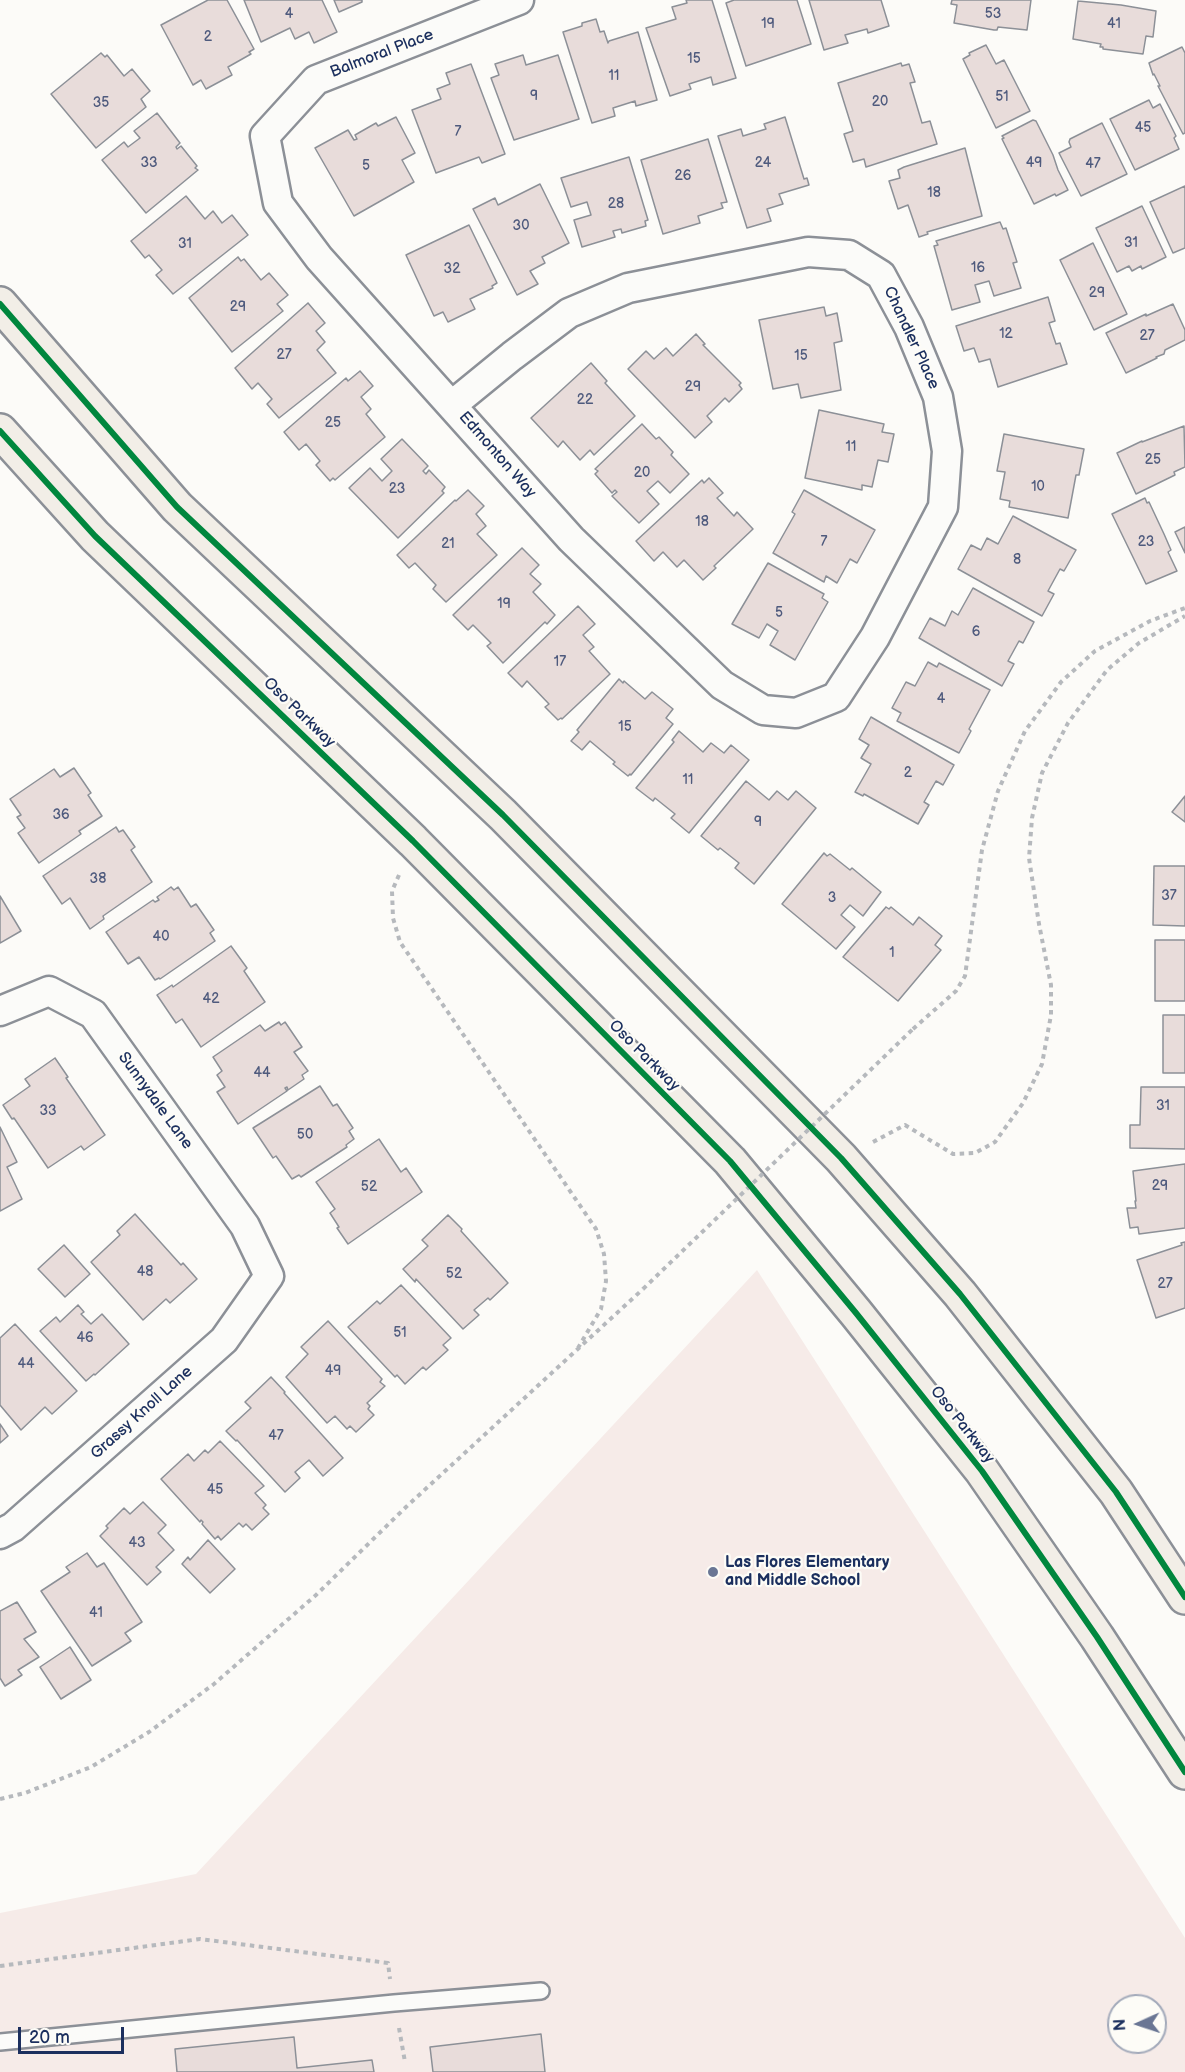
<!DOCTYPE html>
<html>
<head>
<meta charset="utf-8">
<style>
  body { margin:0 }
  #map { position:relative; width:1185px; height:2072px; overflow:hidden; background:#fcfbf8; font-family:"Balsamiq Sans",sans-serif }
  canvas { display:block }
  .north { position:absolute; left:1107px; top:1994px; width:60px; height:60px; box-sizing:border-box; background:#fdfcf7; border:2px solid #a3aaba; border-radius:50%; rotate:267deg; font-size:16px; font-weight:700; line-height:24px; text-align:center; color:#1b2f5e }
  .north::after { content:''; display:block; margin:auto; width:21px; height:27px; background:#6a7694; clip-path:polygon(50% 0,100% 100%,50% 72%,0 100%) }
  .scale { position:absolute; left:18px; top:2027px; width:106px; height:27px; box-sizing:border-box; border:3px solid #1b2f5e; border-top:0; padding-left:8px; font-size:18px; line-height:21px; white-space:nowrap; color:#1b2f5e; -webkit-text-stroke:4px #fdfcf7; paint-order:stroke }
</style>
</head>
<body>
<div id="map">
<canvas width="1185" height="2072"></canvas>
<div class="north">N</div>
<div class="scale">20 m</div>
</div>
<script>
const g = document.querySelector('canvas').getContext('2d');
g.lineJoin = 'round';
function fill(path, color) {
  g.fillStyle = color;
  g.fill(path, 'evenodd');
}
function toPath(rows) {
  const path = new Path2D();
  for (const r of rows) {
    path.moveTo(r[0], r[1]);
    for (let i = 2; i < r.length; i += 2) path.lineTo(r[i], r[i + 1]);
  }
  return path;
}
function strokePath(path, color, width, dash) {
  g.strokeStyle = color;
  g.lineWidth = width;
  g.lineCap = dash ? 'butt' : 'round';
  g.setLineDash(dash || []);
  g.stroke(path);
}
function write(font, color, halo, rows, align = 'center') {
  g.font = font + ' "Balsamiq Sans",sans-serif';
  g.lineWidth = 4.5;
  g.setLineDash([]);
  g.textBaseline = 'middle';
  g.strokeStyle = halo;
  g.fillStyle = color;
  for (const [text, x, y, turn = 0] of rows) {
    g.save();
    g.translate(x, y);
    g.rotate((+turn || 0) * Math.PI / 180);
    g.textAlign = isNaN(turn) ? turn : align;
    if (halo) g.strokeText(text, 0, 0);
    g.fillText(text, 0, 0);
    g.restore();
  }
}
const built = toPath([
  [757,1270,1185,1938,1185,2072,0,2072,0,1913,196,1874],
  [1119,2006,1155,2006,1155,2042,1119,2042]
]);
const building = toPath([
  [208,0,227,0,254,49,249,52,251,54,228,67,232,75,206,89,201,80,193,85,161,25,208,0],
  [244,0,322,0,337,32,314,43,309,32,295,39,290,28,261,42,244,0],
  [334,0,362,0,362,2,339,12,334,0],
  [686,0,712,0,736,78,713,85,711,77,689,84,691,89,670,96,646,28,676,19,672,7,687,3,686,0],
  [734,0,797,0,811,44,746,66,726,3,734,0],
  [809,0,881,0,889,26,868,33,867,29,845,35,848,43,824,50,809,0],
  [952,0,1031,0,1027,30,998,27,997,30,994,30,954,23,957,5,951,4,952,0],
  [1078,1,1121,5,1156,11,1153,37,1146,36,1143,54,1103,49,1103,47,1100,47,1101,44,1073,39,1078,1],
  [596,19,600,32,604,31,608,43,609,41,638,32,657,100,636,106,635,101,613,108,615,116,592,123,563,32,582,26,582,23,596,19],
  [986,45,996,64,1004,60,1030,111,996,128,963,59,970,55,969,53,986,45],
  [1182,47,1185,53,1185,133,1183,134,1158,86,1160,86,1154,74,1153,75,1149,63,1182,47],
  [101,53,105,57,107,55,124,76,132,69,150,91,141,99,146,107,96,148,51,94,101,53],
  [523,55,526,65,558,55,579,119,514,140,491,78,499,75,495,64,523,55],
  [901,63,902,66,909,64,915,82,910,83,922,123,930,121,937,144,866,167,864,159,853,162,844,134,853,131,838,83,901,63],
  [471,64,505,154,482,163,479,157,436,173,412,110,441,99,437,89,450,84,446,73,471,64],
  [1149,100,1153,108,1160,104,1176,136,1174,138,1179,149,1135,170,1110,119,1149,100],
  [157,113,180,143,176,147,177,149,181,146,197,166,195,168,198,170,146,213,102,160,124,142,128,147,140,138,134,131,157,113],
  [396,117,415,153,402,160,414,182,354,216,315,148,348,130,354,140,357,139,355,135,376,123,378,126,396,117],
  [785,117,804,179,807,178,809,185,779,194,783,204,767,209,771,221,747,228,718,136,741,129,743,136,766,129,764,124,785,117],
  [1033,120,1036,121,1053,155,1058,170,1068,190,1056,196,1055,194,1034,204,1002,139,1004,138,1002,136,1033,120],
  [1102,123,1127,174,1081,196,1059,153,1071,147,1069,142,1070,139,1102,123],
  [708,139,727,202,721,203,723,208,698,216,700,223,663,234,641,160,708,139],
  [965,148,982,216,927,232,928,234,919,237,908,205,898,209,889,181,900,178,898,170,904,167,965,148],
  [629,157,648,220,645,221,646,226,622,233,621,229,613,231,615,237,582,247,574,220,591,215,587,202,571,207,561,178,629,157],
  [540,184,569,243,542,257,545,263,530,271,538,284,517,295,473,209,495,198,498,205,540,184],
  [1185,186,1185,248,1173,253,1150,202,1185,186],
  [186,196,205,219,213,211,222,223,232,215,248,235,173,294,156,275,162,270,149,255,145,258,131,241,186,196],
  [1142,206,1166,257,1142,269,1141,266,1132,271,1129,266,1117,272,1096,228,1142,206],
  [1000,222,1003,229,1006,228,1017,262,1013,263,1021,288,994,296,989,281,975,285,980,302,952,310,934,246,938,245,936,241,1000,222],
  [469,225,497,283,492,286,493,288,470,299,475,309,448,322,443,312,434,316,406,255,469,225],
  [1093,243,1127,314,1094,330,1060,260,1093,243],
  [238,257,241,261,244,259,261,280,269,273,288,295,277,304,283,311,232,352,189,298,238,257],
  [1048,297,1055,321,1049,323,1056,344,1060,343,1067,364,998,387,990,359,979,362,974,348,964,351,956,326,1048,297],
  [308,303,325,323,316,331,325,342,317,350,336,373,279,418,267,404,272,399,258,383,252,389,235,368,308,303],
  [1173,304,1185,330,1185,340,1165,350,1164,354,1156,357,1157,358,1126,373,1106,333,1146,314,1146,316,1173,304],
  [824,307,826,316,837,313,842,341,834,343,841,390,801,398,798,384,773,389,759,320,824,307],
  [696,334,705,344,703,345,741,383,739,385,742,389,729,402,725,398,707,416,712,422,695,438,628,369,646,351,654,359,666,348,673,356,696,334],
  [591,363,607,381,605,383,635,416,594,455,590,450,580,460,563,441,558,447,531,418,591,363],
  [360,371,373,386,361,397,371,409,366,414,385,437,335,480,333,478,330,481,316,465,320,461,306,444,299,450,284,432,346,378,348,381,360,371],
  [819,410,884,424,882,432,894,434,888,462,878,460,872,487,862,485,862,490,805,478,819,410],
  [642,424,656,439,659,437,673,452,671,455,689,474,670,493,658,481,647,491,659,504,639,523,612,496,617,492,615,490,612,493,595,474,598,471,595,469,642,424],
  [1184,426,1185,467,1174,472,1175,475,1136,494,1117,453,1142,441,1142,442,1184,426],
  [1004,434,1084,449,1079,475,1076,475,1068,518,1009,507,1010,501,1000,499,1005,472,997,471,1004,434],
  [402,439,428,466,423,471,426,474,429,470,445,487,442,491,444,493,398,538,349,488,370,468,382,481,392,471,381,459,402,439],
  [709,478,723,493,717,498,734,516,737,512,753,529,714,566,716,568,703,580,684,560,677,567,663,552,654,561,636,541,702,480,704,483,709,478],
  [468,490,484,506,476,514,486,526,477,534,497,555,446,602,433,589,436,585,415,563,409,568,397,555,455,500,456,501,468,490],
  [804,490,875,530,857,563,850,559,837,583,826,576,824,582,773,553,795,514,792,512,804,490],
  [1145,498,1147,503,1149,502,1164,534,1171,550,1168,552,1177,571,1146,584,1112,514,1145,498],
  [1013,516,1076,550,1064,571,1060,569,1048,591,1054,594,1042,616,958,569,971,545,981,550,987,538,998,544,1013,516],
  [1185,527,1185,553,1175,532,1185,527],
  [522,548,539,565,530,574,541,584,533,592,555,615,547,624,545,622,503,663,487,646,491,643,473,625,468,630,453,615,522,548],
  [768,563,824,594,822,598,828,602,795,660,770,645,778,631,767,624,759,638,732,624,768,563],
  [973,588,1034,622,1023,643,1019,641,1008,661,1014,664,1002,686,919,638,930,618,945,626,952,611,958,615,973,588],
  [578,606,595,624,583,635,594,647,589,651,610,674,562,719,561,718,558,720,545,707,549,704,527,681,522,687,508,673,578,606],
  [928,662,937,667,939,663,990,690,969,729,971,731,959,753,897,721,901,713,892,708,906,682,915,686,928,662],
  [619,679,623,683,624,681,645,699,652,692,673,709,666,718,673,724,631,775,630,774,628,776,613,764,615,762,590,741,582,750,571,741,579,732,577,730,619,679],
  [871,717,954,765,943,785,936,781,924,802,929,805,918,824,864,794,863,796,855,792,871,764,861,758,869,745,859,739,871,717],
  [679,731,703,752,711,743,724,753,731,745,749,760,689,833,671,818,675,814,655,798,653,801,636,788,674,742,672,740,679,731],
  [74,768,91,793,88,795,102,816,79,831,81,834,39,863,18,833,25,828,17,817,21,815,10,799,54,769,60,777,74,768],
  [746,781,769,800,777,791,788,800,796,791,816,808,754,884,735,868,739,863,720,848,718,850,701,836,746,781],
  [1185,796,1185,822,1172,812,1185,796],
  [116,827,119,832,123,830,135,847,131,850,152,882,103,916,104,919,90,929,70,898,62,904,43,876,116,827],
  [824,853,827,856,830,854,850,870,852,868,881,892,863,916,850,905,841,915,855,927,836,949,782,904,824,853],
  [1154,866,1185,866,1185,926,1153,925,1154,866],
  [171,887,174,890,178,887,191,907,196,904,214,930,210,933,215,941,160,979,159,978,155,980,139,957,128,964,106,932,153,900,155,902,159,900,157,897,171,887],
  [0,896,21,931,0,943,0,896],
  [886,907,889,909,891,907,913,925,919,917,942,936,935,945,941,950,898,1001,843,957,886,907],
  [1155,940,1185,940,1185,1001,1155,1001,1155,940],
  [231,946,247,968,244,971,265,1002,201,1047,182,1019,176,1023,157,995,172,985,173,987,231,946],
  [1163,1015,1185,1015,1185,1073,1163,1073,1163,1015],
  [279,1022,281,1025,285,1022,302,1047,294,1052,308,1071,302,1075,304,1079,288,1090,287,1087,285,1088,287,1091,238,1124,217,1092,225,1087,217,1075,222,1071,213,1057,260,1025,265,1031,279,1022],
  [55,1058,68,1077,66,1078,105,1135,84,1150,81,1146,48,1168,14,1118,12,1119,3,1105,30,1086,25,1079,55,1058],
  [320,1086,333,1106,337,1104,353,1128,349,1131,354,1139,346,1145,347,1147,301,1177,299,1175,292,1179,276,1156,273,1158,253,1128,320,1086],
  [1141,1087,1185,1087,1185,1149,1130,1148,1130,1125,1140,1125,1141,1087],
  [0,1127,17,1162,7,1167,22,1199,0,1211,0,1127],
  [379,1139,401,1172,406,1168,422,1192,348,1244,337,1228,339,1227,330,1213,335,1209,316,1182,379,1139],
  [1185,1164,1185,1228,1139,1234,1138,1227,1130,1228,1127,1208,1136,1208,1135,1201,1136,1201,1133,1171,1185,1164],
  [135,1214,181,1265,183,1263,197,1279,170,1303,166,1299,143,1320,91,1262,120,1235,117,1231,135,1214],
  [448,1215,462,1229,461,1231,508,1283,490,1300,488,1298,474,1310,479,1315,463,1329,416,1279,415,1282,403,1269,428,1246,422,1240,448,1215],
  [1185,1242,1185,1308,1156,1318,1137,1260,1182,1245,1181,1243,1185,1242],
  [64,1245,90,1274,65,1297,38,1269,64,1245],
  [401,1285,451,1338,443,1345,448,1350,426,1370,423,1367,405,1384,397,1375,395,1377,348,1327,377,1301,380,1304,401,1285],
  [78,1305,84,1312,81,1314,91,1324,102,1314,129,1344,95,1375,94,1374,86,1381,40,1331,56,1317,60,1322,78,1305],
  [328,1321,382,1379,380,1382,385,1386,367,1403,370,1406,368,1409,374,1415,356,1432,350,1426,347,1429,335,1416,327,1423,286,1377,308,1354,301,1347,328,1321],
  [15,1324,77,1391,52,1414,45,1407,21,1430,0,1405,0,1338,15,1324],
  [271,1377,285,1392,284,1393,343,1458,323,1476,309,1460,295,1472,300,1478,285,1492,237,1440,236,1441,226,1431,251,1408,245,1402,271,1377],
  [0,1424,8,1436,0,1443,0,1424],
  [220,1441,264,1486,255,1493,266,1505,263,1508,269,1514,252,1530,246,1524,243,1527,239,1523,221,1540,218,1536,215,1539,202,1524,203,1522,201,1520,200,1522,161,1479,188,1454,194,1461,205,1450,208,1453,220,1441],
  [143,1502,166,1525,158,1533,174,1550,156,1567,161,1572,147,1585,100,1536,108,1528,106,1526,124,1508,130,1514,143,1502],
  [208,1540,235,1569,210,1593,182,1564,188,1557,190,1560,208,1540],
  [87,1553,97,1567,104,1563,142,1622,125,1633,131,1641,92,1666,41,1591,70,1572,66,1567,87,1553],
  [17,1602,36,1632,24,1639,39,1657,18,1670,22,1675,5,1686,0,1678,0,1611,17,1602],
  [70,1647,91,1680,61,1699,40,1667,70,1647],
  [541,2034,545,2072,433,2072,430,2047,541,2034],
  [294,2037,297,2068,372,2060,374,2072,177,2072,175,2049,294,2037]
]);
const path = toPath([
  [399,875,392,891,393,918,400,942,596,1229,604,1254,606,1281,601,1309,578,1348],
  [913,1029,956,991,965,976,982,850,998,791,1025,731,1061,682,1095,651,1150,621,1185,608],
  [873,1142,905,1125,953,1154,975,1153,995,1142,1023,1103,1042,1064,1051,1015,1051,985,1039,924,1029,858,1032,818,1042,773,1068,723,1107,670,1139,643,1185,616],
  [0,1799,25,1793,91,1767,149,1732,214,1684,316,1595,406,1507,643,1289],
  [0,1966,200,1939,388,1963,390,1979],
  [399,2028,405,2062]
]);
const lane = toPath([
  [0,2042,394,2003,541,1991]
]);
const street = toPath([
  [452,405,512,356,569,313,628,288,808,252,849,255,881,275,909,327,938,397,947,451,943,507,875,637,836,697,796,713,763,710,722,685,571,539,319,258,278,203,265,136,316,80,519,0],
  [0,1011,49,991,93,1014,245,1226,269,1276,224,1340,13,1527,0,1534]
]);
const primary = toPath([
  [0,304,177,507,503,815,841,1158,960,1294,1116,1492,1185,1597],
  [0,431,95,536,413,841,730,1161,856,1313,982,1471,1097,1637,1185,1772]
]);
const pathBridge = toPath([
  [643,1289,913,1029]
]);
const cycleway = toPath([
  [0,304,177,507,503,815,841,1158,960,1294,1116,1492,1185,1597],
  [0,431,95,536,413,841,730,1161,856,1313,982,1471,1097,1637,1185,1772]
]);
const markers = [
  [713,1572,6,"#6a7694"]
];
const numberNames = [
  ["4",289,14],
  ["53",993,14],
  ["19",768,24],
  ["41",1114,24],
  ["2",208,37],
  ["15",694,59],
  ["11",614,76],
  ["9",534,96],
  ["51",1002,97],
  ["20",880,102],
  ["35",101,103],
  ["45",1143,128],
  ["7",458,132],
  ["33",149,163],
  ["24",763,163],
  ["49",1034,163],
  ["47",1093,164],
  ["5",366,166],
  ["26",683,176],
  ["18",934,193],
  ["28",616,204],
  ["30",521,226],
  ["31",1131,243],
  ["31",185,244],
  ["16",978,268],
  ["32",452,269],
  ["29",1097,293],
  ["29",238,307],
  ["12",1006,334],
  ["27",1147,336],
  ["27",284,355],
  ["15",801,356],
  ["29",693,387],
  ["22",585,400],
  ["25",333,423],
  ["11",851,447],
  ["25",1153,460],
  ["20",642,473],
  ["10",1038,487],
  ["23",397,489],
  ["18",702,522],
  ["7",824,542],
  ["23",1146,542],
  ["21",448,544],
  ["8",1017,560],
  ["19",504,604],
  ["5",779,613],
  ["6",976,632],
  ["17",560,662],
  ["4",941,699],
  ["15",625,727],
  ["2",908,773],
  ["11",688,780],
  ["36",61,815],
  ["9",758,822],
  ["38",98,879],
  ["37",1169,896],
  ["3",832,898],
  ["40",161,937],
  ["1",892,953],
  ["42",211,999],
  ["44",262,1073],
  ["31",1163,1106],
  ["33",48,1111],
  ["50",305,1135],
  ["29",1160,1186],
  ["52",369,1187],
  ["48",145,1272],
  ["52",454,1274],
  ["27",1165,1284],
  ["51",400,1333],
  ["46",85,1338],
  ["44",26,1364],
  ["49",333,1371],
  ["47",276,1436],
  ["45",215,1490],
  ["43",137,1543],
  ["41",96,1613]
];
const streetNames = [
  ["Balmoral Place",382,54,-21],
  ["Chandler Place",911,338,65],
  ["Edmonton Way",497,455,49],
  ["Oso Parkway",299,713,44],
  ["Oso Parkway",644,1056,45],
  ["Sunnydale Lane",155,1101,54],
  ["Grassy Knoll Lane",142,1413,-42],
  ["Oso Parkway",962,1425,52]
];
const poiNames = [
  ["Las Flores Elementary",725,1563],
  ["and Middle School",725,1581]
];
fill(built, '#f6ebe8');
fill(building, '#e8dcda');
strokePath(building, '#8c9097', 1.5);
strokePath(lane, '#8c9097', 20);
strokePath(street, '#8c9097', 33);
strokePath(primary, '#8c9097', 38);
strokePath(path, '#b6b9bd', 4, [4.5, 4.5]);
strokePath(lane, '#fbfbf9', 15);
strokePath(street, '#fbfbf9', 28);
strokePath(primary, '#f2eee7', 33);
strokePath(pathBridge, '#b6b9bd', 4, [4.5, 4.5]);
strokePath(cycleway, '#00873e', 6);
for (const [x, y, r, color] of markers) {
  const dot = new Path2D();
  dot.arc(x, y, r, 0, 2 * Math.PI);
  g.fillStyle = color;
  g.fill(dot);
  strokePath(dot, '#fdfcf7', 2);
}
write('14px', '#4e5a7d', null, numberNames);
write('16px', '#1b2f5e', '#fdfcf7', streetNames);
write('bold 16px', '#1b2f5e', '#fdfcf7', poiNames, 'left');
</script>
</body>
</html>
